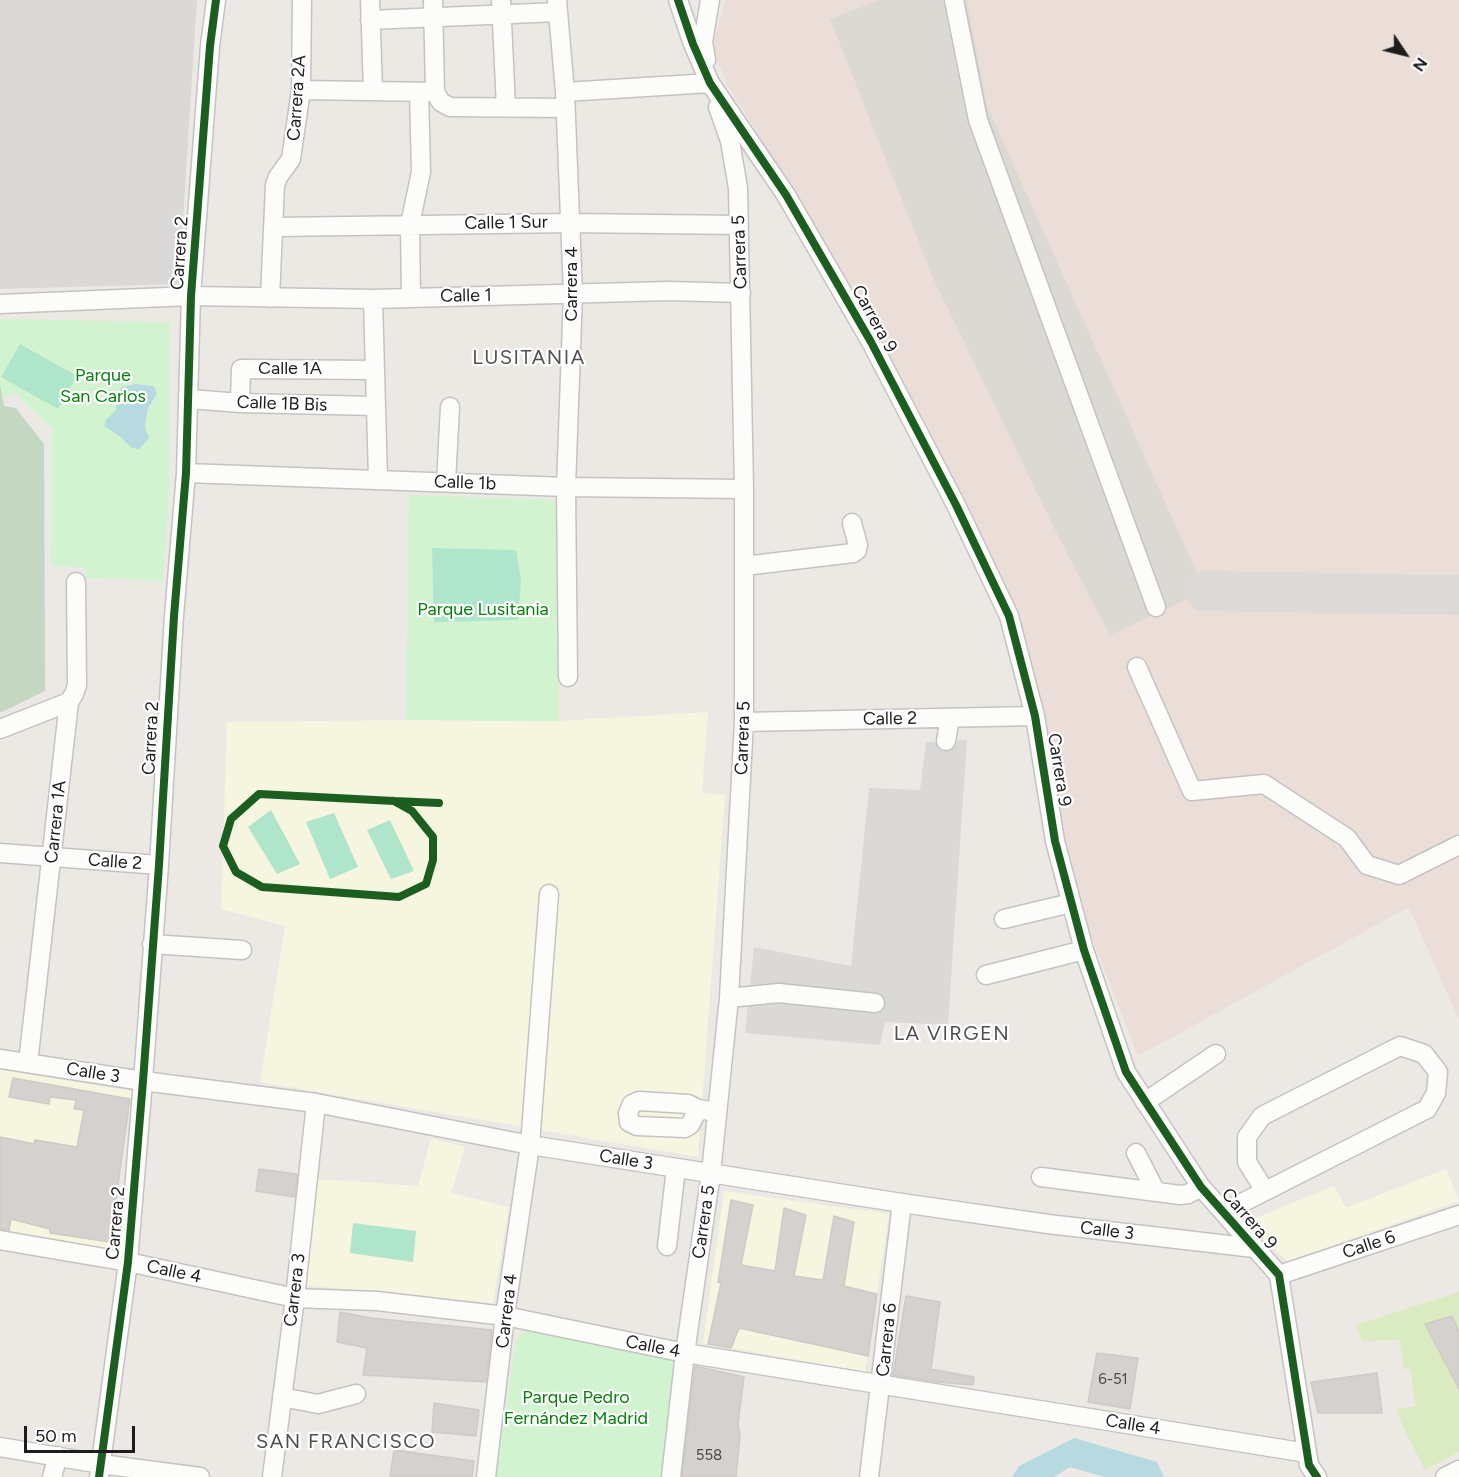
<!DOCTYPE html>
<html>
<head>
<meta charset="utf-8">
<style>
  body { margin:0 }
  #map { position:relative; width:1459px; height:1477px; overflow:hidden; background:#ece9e5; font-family:Figtree,sans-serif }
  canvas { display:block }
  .north { position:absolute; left:1375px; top:24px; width:60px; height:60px; -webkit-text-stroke:4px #fff; paint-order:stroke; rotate:125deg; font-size:16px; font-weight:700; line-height:24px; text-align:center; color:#1d1d1d }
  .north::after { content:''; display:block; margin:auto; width:21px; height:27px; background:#1d1d1d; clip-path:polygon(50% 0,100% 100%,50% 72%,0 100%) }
  .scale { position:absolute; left:24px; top:1426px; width:111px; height:27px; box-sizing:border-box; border:3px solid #1d1d1d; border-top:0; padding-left:8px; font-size:18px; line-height:21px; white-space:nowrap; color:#1d1d1d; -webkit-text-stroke:4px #fff; paint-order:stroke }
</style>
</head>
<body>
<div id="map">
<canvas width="1459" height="1477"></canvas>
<div class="north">N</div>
<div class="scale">50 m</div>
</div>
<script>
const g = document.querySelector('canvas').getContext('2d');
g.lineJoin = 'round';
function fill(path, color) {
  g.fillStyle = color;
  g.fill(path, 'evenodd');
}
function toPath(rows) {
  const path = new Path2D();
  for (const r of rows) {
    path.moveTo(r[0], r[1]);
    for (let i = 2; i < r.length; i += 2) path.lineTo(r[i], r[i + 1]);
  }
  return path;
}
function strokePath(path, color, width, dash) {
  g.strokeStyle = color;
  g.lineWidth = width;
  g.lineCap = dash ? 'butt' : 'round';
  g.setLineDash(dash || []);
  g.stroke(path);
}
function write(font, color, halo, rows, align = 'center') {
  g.font = font + ' Figtree,sans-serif';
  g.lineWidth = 4.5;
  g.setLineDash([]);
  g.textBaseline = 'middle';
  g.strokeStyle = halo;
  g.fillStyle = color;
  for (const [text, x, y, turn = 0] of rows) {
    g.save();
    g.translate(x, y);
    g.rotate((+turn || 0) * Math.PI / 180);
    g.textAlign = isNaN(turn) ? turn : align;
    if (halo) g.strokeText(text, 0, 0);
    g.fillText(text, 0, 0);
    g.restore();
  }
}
const residential = toPath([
  [0,0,197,0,179,284,0,289],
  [967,740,948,1025,885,1022,880,1045,745,1033,754,947,851,966,869,788,920,790,926,742]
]);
const education = toPath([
  [708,712,702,793,725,795,698,1157,260,1082,285,926,221,909,227,722,406,720,559,721],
  [0,1070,132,1091,108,1252,0,1229],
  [431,1138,465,1147,451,1193,509,1207,493,1303,304,1285,316,1179,418,1186],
  [1446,1169,1459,1201,1288,1261,1243,1223,1334,1186,1346,1208],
  [724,1191,889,1214,865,1372,703,1343]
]);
const military = toPath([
  [725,0,1459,0,1459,1020,1409,907,1138,1056,1092,938,1064,835,1029,649,1015,606,920,422,798,198,728,86,712,49]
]);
const airport = toPath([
  [880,0,967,0,987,106,1205,591,1110,635,1058,536,935,282,830,19]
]);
const grass = toPath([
  [1459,1292,1459,1452,1425,1470,1403,1427,1396,1409,1415,1406,1411,1369,1404,1369,1399,1340,1362,1341,1356,1325]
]);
const cemetery = toPath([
  [0,384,4,406,16,408,44,444,45,691,2,712,0,712]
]);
const park = toPath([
  [0,319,170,322,169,492,163,581,86,578,85,568,51,565,52,429,15,393,3,397,0,384],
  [409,495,557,500,559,721,406,720],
  [526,1328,674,1360,661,1477,496,1477,516,1341]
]);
const pitch = toPath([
  [20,344,77,376,58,409,1,377],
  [432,548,516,550,521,580,518,620,434,622],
  [271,810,300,864,277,874,248,827],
  [334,813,358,867,330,879,306,822],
  [390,820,414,871,391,879,367,830],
  [353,1223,416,1231,413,1262,350,1253]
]);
const water = toPath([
  [135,384,154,386,157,394,148,408,145,427,149,438,139,449,132,448,118,435,104,426,106,420,116,410,117,394,122,387],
  [1074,1438,1157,1462,1164,1477,1104,1477,1070,1467,1054,1477,1012,1477,1019,1466]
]);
const taxiway = toPath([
  [1205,591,1459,595]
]);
const building = toPath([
  [13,1078,130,1099,110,1242,50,1233,50,1229,11,1219,9,1230,0,1229,0,1137,34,1144,35,1140,77,1147,84,1110,74,1109,76,1100,50,1097,49,1104,9,1097,13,1078],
  [259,1169,297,1174,295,1197,256,1191,259,1169],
  [731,1200,753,1205,741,1265,775,1271,784,1208,806,1215,794,1276,823,1280,834,1216,854,1222,844,1286,877,1294,868,1356,739,1328,731,1348,708,1344,721,1283,718,1282,731,1200],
  [906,1296,940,1302,931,1369,974,1377,973,1385,937,1382,893,1375,906,1296],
  [340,1312,371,1318,492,1330,486,1382,363,1375,367,1348,337,1342,340,1312],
  [1452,1316,1459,1332,1459,1389,1425,1324,1452,1316],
  [1097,1353,1138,1358,1130,1409,1088,1402,1097,1353],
  [695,1366,744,1377,738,1423,740,1435,736,1477,682,1477,695,1366],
  [1377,1373,1382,1413,1318,1413,1311,1382,1377,1373],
  [434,1403,479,1410,476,1436,432,1432,434,1403],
  [394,1450,474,1461,472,1477,390,1477,394,1450]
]);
const minor = toPath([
  [370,0,373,91],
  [433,0,435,92],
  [501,0,506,107],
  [557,0,565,92,573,294,566,487,568,677],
  [678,0,693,44,710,83,786,195,871,342,956,505,1009,616,1035,716,1055,841,1084,950,1126,1072,1201,1187,1279,1275,1309,1465,1317,1477],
  [954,0,978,120,1156,607],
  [370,20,558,12],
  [706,60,703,42,710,0],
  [301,90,435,92,441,102,450,107,565,108],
  [565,92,710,83],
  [274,227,571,223,739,225],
  [270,298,275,185,278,177,291,159,301,90,302,0],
  [411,298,410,224,421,172,419,92],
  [373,299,378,479],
  [0,304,191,296,373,299,669,291,741,293],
  [190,399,240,403,375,406],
  [240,403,241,369,374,370],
  [186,473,566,487,744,489],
  [446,482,450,407],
  [744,566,853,553,857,550,858,545,852,523],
  [1137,667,1192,791,1264,784,1347,838,1367,865,1399,875,1459,845],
  [744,722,1035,716],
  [0,729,69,702],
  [946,741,950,718],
  [0,853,159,865],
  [1004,919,1071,903],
  [152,944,242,950],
  [986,975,1084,950],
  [729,998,779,993,875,1003],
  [0,1059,143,1081,316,1103,530,1145,902,1203,1048,1224,1254,1248],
  [28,1063,69,702,74,694,77,685,76,582],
  [1145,1102,1216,1054],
  [698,1109,688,1104,639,1101,632,1104,628,1113,629,1122,637,1126,685,1128,690,1125,698,1109,717,1112],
  [1136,1153,1156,1192],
  [1041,1177,1180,1195,1188,1194,1201,1187],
  [1224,1212,1427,1109,1436,1093,1438,1072,1424,1054,1400,1046,1262,1116,1247,1137,1247,1162,1265,1191],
  [0,1240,128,1262,295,1298,377,1301,505,1316,685,1353,1307,1453],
  [667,1246,676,1168],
  [1279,1275,1459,1215],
  [282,1397,318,1404,356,1394],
  [0,1447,101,1464,200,1477],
  [52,1477,58,1456],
  [99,1477,128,1262,143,1081,159,865,174,616,186,473,191,296,210,46,216,0],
  [272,1477,295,1298,316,1103],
  [486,1477,505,1316,530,1145,549,894],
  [671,1477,685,1353,711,1173,729,998,744,722,744,489,738,188,730,141,718,107],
  [869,1477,902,1203],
  [1445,1477,1459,1470]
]);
const cycleway = toPath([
  [678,0,693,44,710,83,786,195,871,342,956,505,1009,616,1035,716,1055,841,1084,950,1126,1072,1201,1187,1279,1275,1309,1465,1317,1477],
  [394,801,412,811,433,837,433,860,426,884,399,897,262,887,236,872,223,846,231,819,259,794,394,801,439,803],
  [99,1477,128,1262,143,1081,159,865,174,616,186,473,191,296,210,46,216,0]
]);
const numberNames = [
  ["6-51",1113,1380],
  ["558",709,1456]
];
const streetNames = [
  ["Carrera 2A",297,98,-86],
  ["Calle 1 Sur",506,223,-1],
  ["Carrera 5",740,252,-92],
  ["Carrera 2",180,253,-86],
  ["Carrera 4",572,284,-90],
  ["Calle 1",466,296,-1],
  ["Carrera 9",874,319,61],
  ["Calle 1A",290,369],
  ["Calle 1B Bis",282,404,2],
  ["Calle 1b",465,483,2],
  ["Calle 2",890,719,-1],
  ["Carrera 2",151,738,-87],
  ["Carrera 5",743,738,-88],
  ["Carrera 9",1059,770,81],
  ["Carrera 1A",56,822,-84],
  ["Calle 2",115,862,4],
  ["Calle 3",93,1073,9],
  ["Calle 3",626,1160,9],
  ["Carrera 9",1249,1219,49],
  ["Carrera 5",704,1222,-82],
  ["Carrera 2",116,1223,-85],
  ["Calle 3",1107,1231,7],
  ["Calle 6",1369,1245,-18],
  ["Calle 4",174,1272,12],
  ["Carrera 3",295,1290,-83],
  ["Carrera 4",507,1311,-83],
  ["Carrera 6",887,1340,-84],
  ["Calle 4",653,1347,11],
  ["Calle 4",1133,1425,9]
];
const parkNames = [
  ["Parque",103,376],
  ["San Carlos",103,397],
  ["Parque Lusitania",483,610],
  ["Parque Pedro",576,1398],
  ["Fernández Madrid",576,1419]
];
const neighbourhoodNames = [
  ["LUSITANIA",529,358],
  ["LA VIRGEN",952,1034],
  ["SAN FRANCISCO",346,1442]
];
fill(residential, '#dbd9d7');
fill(education, '#f6f5e0');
fill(military, '#ebddd8');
fill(airport, '#dcd9d4');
fill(grass, '#daebc2');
fill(cemetery, '#c3d7c2');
fill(park, '#d2f3d0');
fill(pitch, '#aee5cb');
fill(water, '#b7dae1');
strokePath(taxiway, '#dbdad7', 40);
fill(building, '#d4d1ce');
strokePath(building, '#cfcac6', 1.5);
strokePath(minor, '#c4c3c1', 21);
strokePath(minor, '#fcfcfb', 18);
strokePath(cycleway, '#1b5e20', 8);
write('15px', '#4b4a49', null, numberNames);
write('18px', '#1d1d1d', '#fff', streetNames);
write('18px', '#06800b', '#fff', parkNames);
g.letterSpacing = '1.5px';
write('20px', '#505050', '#fff', neighbourhoodNames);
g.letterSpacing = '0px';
</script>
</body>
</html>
